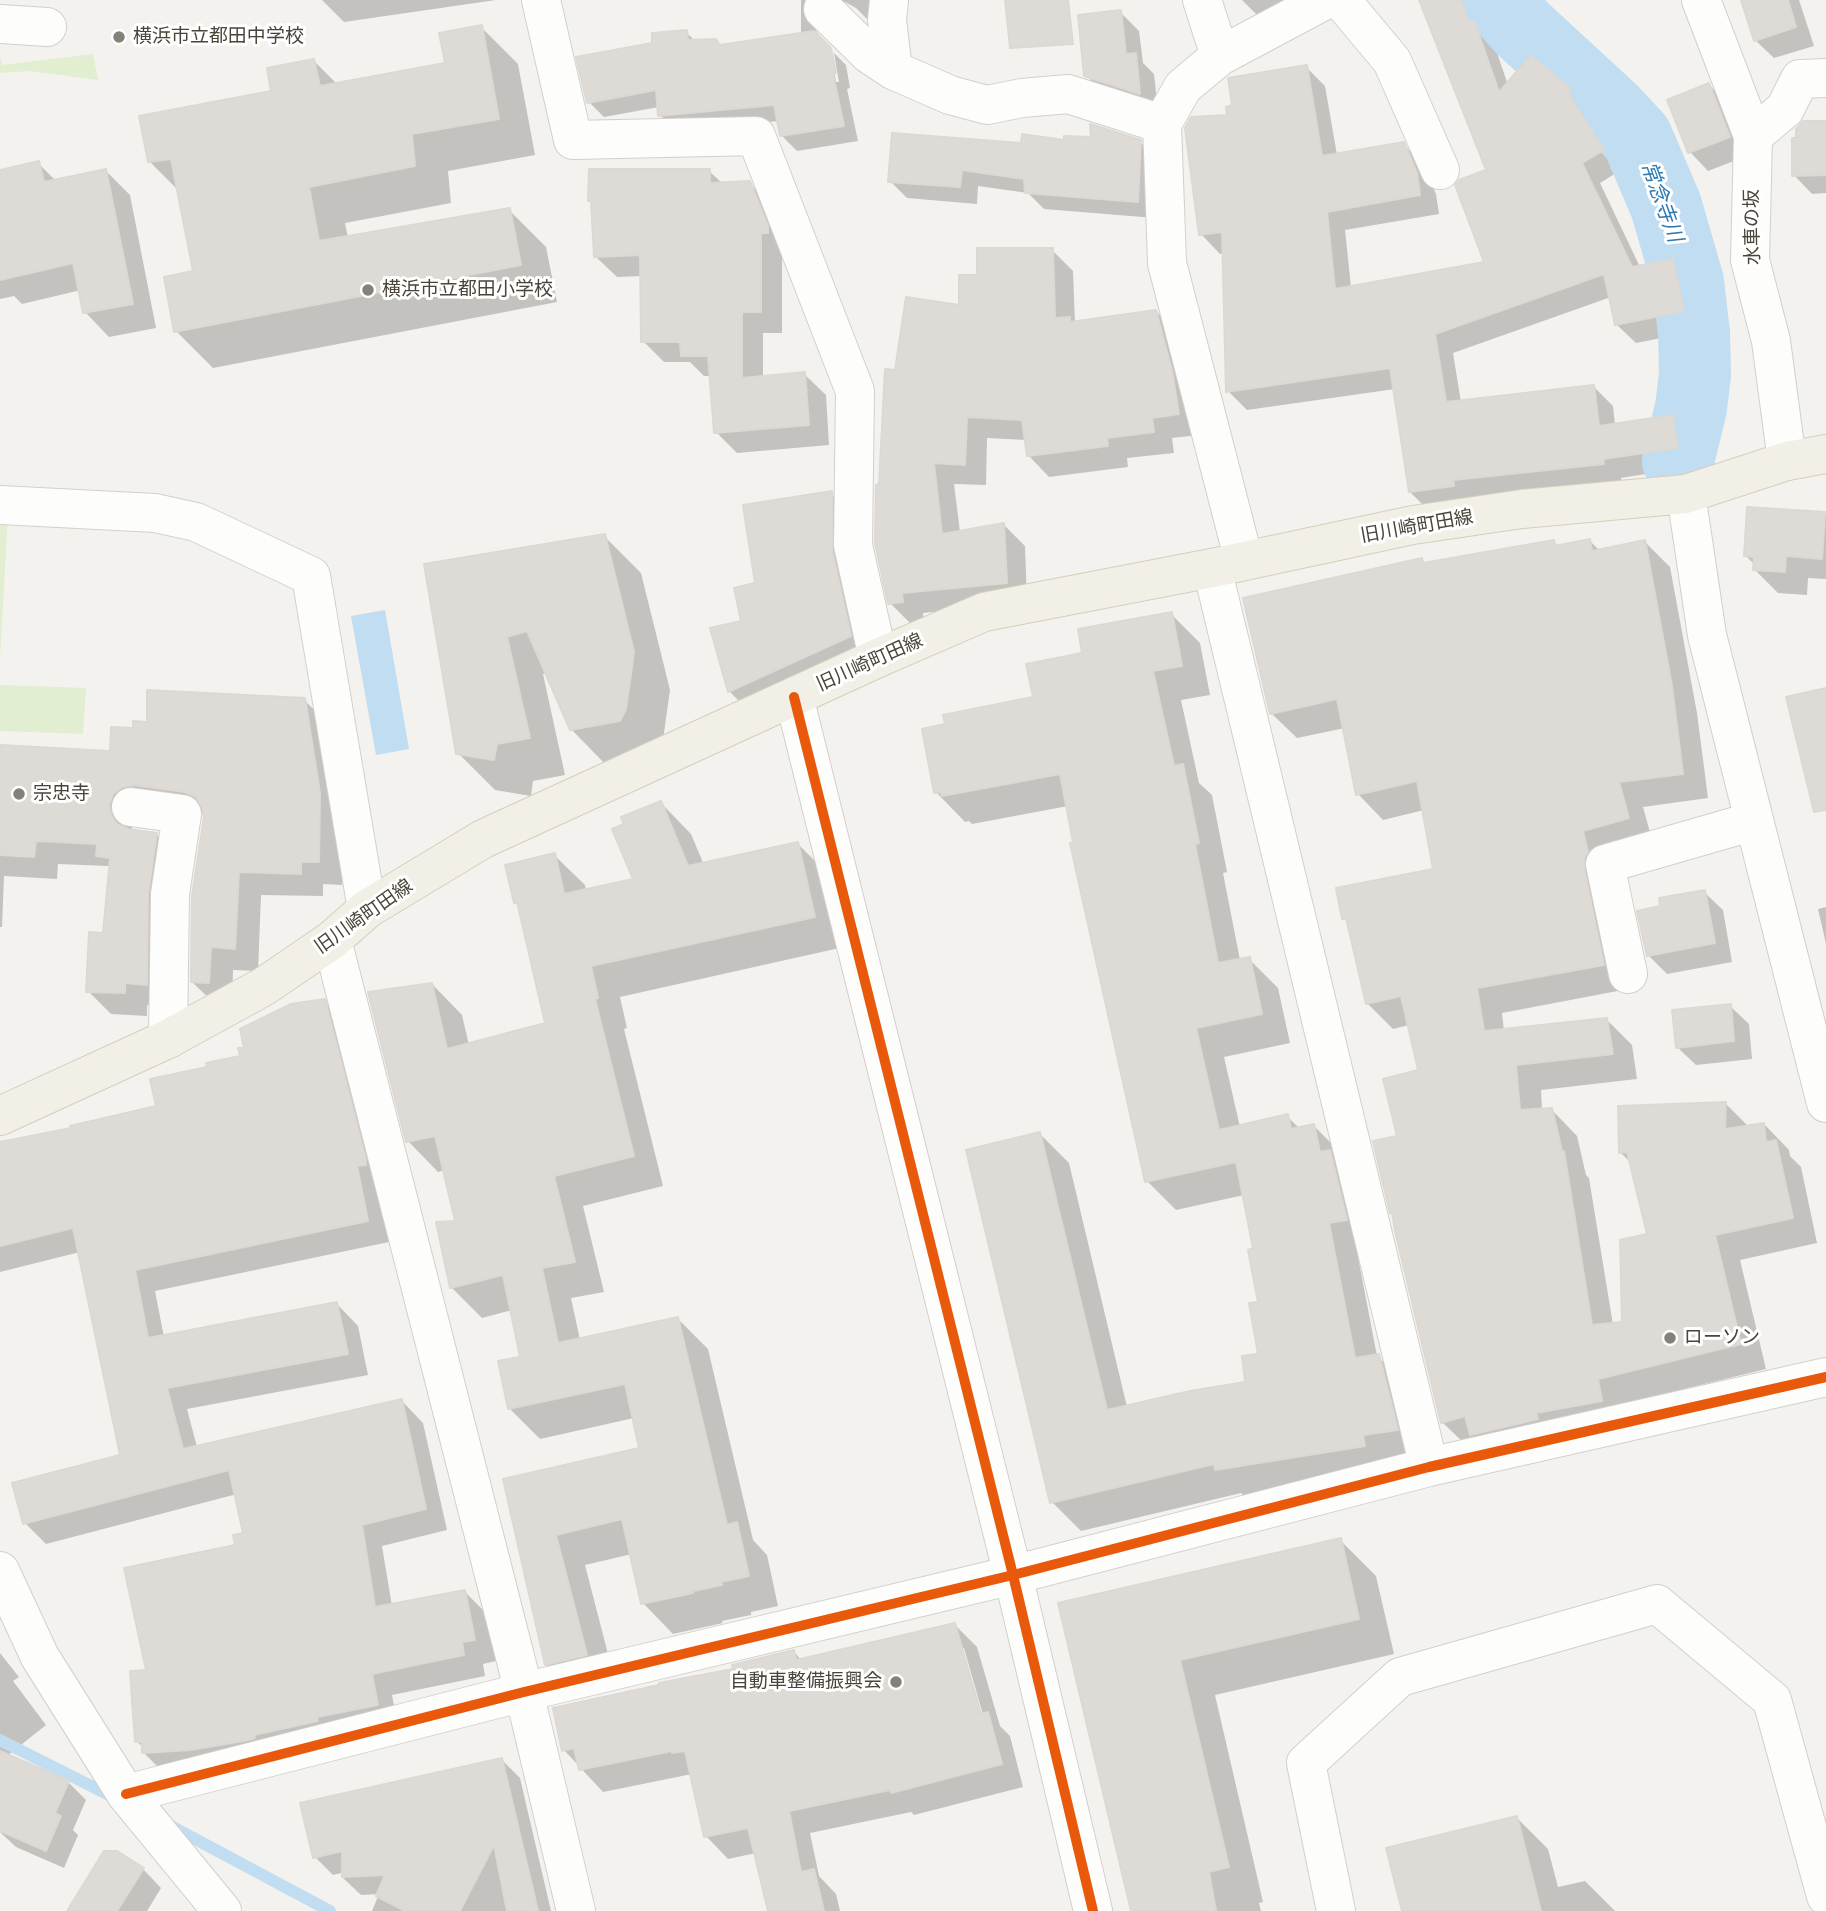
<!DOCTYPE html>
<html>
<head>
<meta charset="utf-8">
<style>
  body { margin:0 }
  canvas { display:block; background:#f4f2ee }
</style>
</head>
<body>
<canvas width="1826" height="1911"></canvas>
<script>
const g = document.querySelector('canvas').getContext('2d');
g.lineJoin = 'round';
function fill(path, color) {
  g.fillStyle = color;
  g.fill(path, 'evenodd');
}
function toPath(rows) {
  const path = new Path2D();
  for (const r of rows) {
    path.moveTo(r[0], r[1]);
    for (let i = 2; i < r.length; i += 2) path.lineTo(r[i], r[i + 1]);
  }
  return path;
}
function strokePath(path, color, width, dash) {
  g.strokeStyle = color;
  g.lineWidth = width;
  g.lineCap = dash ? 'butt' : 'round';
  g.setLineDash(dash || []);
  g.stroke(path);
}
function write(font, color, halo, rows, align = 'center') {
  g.font = font + ' Arial,"Noto Sans JP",sans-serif';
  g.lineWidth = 6;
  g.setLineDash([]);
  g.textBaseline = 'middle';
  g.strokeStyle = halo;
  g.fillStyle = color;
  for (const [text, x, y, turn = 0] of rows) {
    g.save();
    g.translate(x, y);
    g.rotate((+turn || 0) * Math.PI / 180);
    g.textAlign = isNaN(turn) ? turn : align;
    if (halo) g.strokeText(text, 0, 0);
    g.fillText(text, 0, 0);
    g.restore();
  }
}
const green = toPath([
  [93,54,98,80,30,71,0,73,0,55,2,65],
  [0,514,8,514,0,658],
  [0,685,86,688,83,734,0,731]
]);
const water = toPath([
  [385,610,409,749,376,755,351,616]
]);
const shadow = toPath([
  [322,0,496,0,344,22],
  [801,0,885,0,872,24,856,8,845,2,834,2,816,20,816,31,830,49,836,82,839,82,834,53,846,65,850,88,847,89,858,141,797,151,781,135,779,121,675,130,660,115,659,107,604,117,589,102,654,44,686,32,696,42,721,46,801,35],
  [1242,0,1311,0,1258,16],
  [1421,0,1471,0,1483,32,1493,41,1508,85,1531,57,1589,109,1586,113,1621,170,1600,183,1640,267,1673,261,1692,280,1702,330,1636,343,1616,324,1611,297,1453,353,1461,402,1594,387,1613,406,1615,425,1673,417,1692,436,1696,466,1621,478,1622,483,1429,511,1410,492,1395,389,1247,410,1228,391,1225,253,1220,254,1201,234,1229,117,1306,67,1325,86,1337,155,1403,144,1422,163,1436,194,1439,214,1345,230,1351,287,1486,263,1488,171],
  [1743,0,1799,0,1814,46,1774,58,1755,40],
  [1120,12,1139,31,1143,63,1154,74,1158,111,1105,95,1086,75],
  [481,27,518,64,535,155,448,171,451,203,345,223,348,238,509,210,546,247,557,302,213,368,176,331,195,273,179,191,150,162,273,92,314,61,338,85,447,64],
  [1709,85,1728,104,1747,156,1708,171,1690,152,1669,101],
  [1826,122,1826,193,1812,194,1794,175],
  [1065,142,1140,142,1157,159,1155,218,1044,209,1028,193,978,186,977,204,907,198,890,181,1023,145],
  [38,163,56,181,106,171,130,195,156,328,109,337,85,312,81,290,22,304,14,296,0,299,0,172],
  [709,171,723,184,749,183,771,204,782,254,782,333,763,333,763,378,804,374,826,395,829,445,737,453,716,432,711,376,704,376,690,362,664,362,643,341,642,276,617,277,595,256],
  [1052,250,1073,271,1075,323,1156,311,1177,333,1199,435,1172,438,1174,453,1127,458,1128,467,1049,477,1028,455,1026,440,987,438,986,485,954,484,960,532,1004,525,1025,546,1027,603,923,613,924,622,911,624,890,603,881,486,896,371,961,307,979,276],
  [831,493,856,518,875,661,754,716,729,691,743,622,757,585],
  [1748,509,1826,514,1826,579,1808,578,1807,595,1778,593,1755,570,1755,565,1745,555],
  [604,536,641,573,670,690,662,747,608,767,571,729,547,673,543,674,565,775,533,781,531,796,495,790,458,753,426,566],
  [1553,541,1559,547,1590,541,1600,551,1645,542,1670,567,1697,713,1708,798,1643,807,1653,843,1607,856,1628,989,1502,1013,1504,1031,1606,1019,1632,1045,1637,1079,1541,1090,1542,1111,1552,1110,1577,1136,1586,1175,1589,1178,1613,1325,1623,1324,1649,1235,1631,1163,1620,1152,1725,1103,1749,1127,1764,1124,1789,1150,1790,1156,1801,1167,1817,1243,1740,1260,1766,1369,1622,1404,1468,1447,1442,1422,1394,1215,1392,1212,1399,1137,1420,1072,1409,1025,1393,1029,1368,1004,1349,923,1344,918,1435,870,1424,810,1383,820,1358,794,1345,728,1297,738,1271,713,1422,560,1426,564],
  [1171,614,1200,643,1210,695,1181,700,1199,783,1212,795,1227,872,1223,873,1240,960,1249,959,1278,988,1290,1043,1224,1057,1240,1127,1287,1116,1300,1129,1314,1126,1343,1155,1375,1249,1357,1252,1377,1356,1408,1385,1425,1459,1246,1498,1241,1493,1081,1531,1052,1502,1040,1134,1069,1163,1127,1407,1247,1383,1260,1355,1260,1303,1255,1250,1244,1195,1176,1210,1147,1181,1068,806,972,824,969,821,965,822,936,792,1084,654],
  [304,700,328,723,343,817,342,885,323,884,323,896,261,895,258,971,233,970,232,1005,216,1005,192,982,205,814,158,808,137,816,132,827,132,831,156,834,179,857,169,1007,147,1005,147,1016,111,1014,88,991,104,935,111,869,108,866,58,864,57,879,4,876,2,927,0,927,0,746,112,753,134,730,149,724],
  [661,803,691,834,704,865,798,844,828,874,844,947,620,997,627,1028,624,1029,663,1186,583,1206,604,1292,571,1298,580,1340,678,1319,708,1349,753,1540,767,1555,778,1606,751,1612,751,1615,722,1621,723,1623,673,1634,643,1603,632,1554,585,1565,616,1685,577,1694,546,1664,505,1481,641,1449,634,1418,540,1439,509,1408,522,1358,512,1310,482,1318,452,1288,457,1222,445,1170,438,1172,408,1141,432,984,462,1015,469,1045,547,1025,520,906,515,902,554,855,585,885,586,891,635,880],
  [1704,892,1723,910,1732,962,1667,974,1648,955,1662,907],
  [1826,907,1826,944,1818,909],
  [324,1001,345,1023,389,1242,155,1291,164,1337,337,1304,358,1326,368,1375,187,1409,197,1447,402,1401,423,1423,447,1530,382,1546,392,1606,465,1592,486,1613,496,1661,483,1664,485,1676,392,1695,398,1727,165,1774,144,1753,144,1748,136,1741,148,1672,246,1534,237,1494,46,1544,25,1523,122,1456,80,1252,0,1272,0,1177,73,1130,158,1107,209,1068,242,1057,246,1049],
  [1730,1006,1749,1024,1752,1059,1696,1065,1677,1047],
  [1340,1540,1376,1576,1394,1654,1215,1695,1263,1902,1259,1903,1261,1911,1134,1911,1060,1604],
  [955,1625,977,1647,1000,1726,1010,1736,1023,1787,914,1815,911,1812,810,1833,819,1876,836,1894,840,1911,769,1911,756,1853,728,1859,706,1836,692,1774,603,1792,564,1750,735,1670,794,1652,802,1661],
  [961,1648,964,1648,985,1722,982,1723],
  [0,1653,19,1677,13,1681,46,1725,7,1756,68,1782,86,1800,73,1830,78,1835,64,1868,16,1847,0,1832],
  [502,1760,520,1778,551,1911,372,1911,379,1894,361,1895,342,1877,345,1872,333,1875,315,1857],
  [1517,1818,1548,1849,1558,1887,1585,1881,1615,1911,1404,1911],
  [143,1869,161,1888,147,1911,76,1911]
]);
const stream = toPath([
  [0,1740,115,1798],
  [169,1825,330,1911]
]);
const river = toPath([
  [1497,0,1523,29,1612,111,1637,138,1666,206,1688,282,1694,333,1695,374,1691,408,1678,461]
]);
const building = toPath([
  [1005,0,1068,0,1073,44,1010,48,1005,0],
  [1419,0,1461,0,1469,22,1474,20,1499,92,1531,55,1571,89,1568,93,1604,150,1582,163,1632,267,1673,259,1684,311,1615,325,1604,274,1435,334,1446,402,1594,385,1599,426,1673,415,1678,448,1603,459,1604,464,1453,480,1454,486,1409,492,1390,368,1226,392,1222,232,1199,235,1185,128,1191,117,1227,115,1226,107,1232,105,1228,78,1307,65,1322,156,1404,142,1417,173,1420,195,1327,212,1335,289,1484,262,1455,185,1459,180,1486,170,1419,0],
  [1741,0,1788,0,1796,27,1754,41,1741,0],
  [1121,10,1126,54,1136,53,1140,94,1084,76,1078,15,1121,10],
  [482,25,499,119,412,134,415,166,309,187,319,241,510,208,521,265,174,332,164,277,193,271,171,159,148,162,139,116,271,91,267,68,314,59,320,86,445,63,439,33,482,25],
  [687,30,688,40,716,39,720,45,814,31,831,48,836,73,833,74,844,126,780,136,774,105,658,116,656,90,587,103,576,57,652,43,652,33,687,30],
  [1709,83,1730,137,1688,153,1667,100,1709,83],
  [1803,121,1826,121,1826,175,1792,176,1792,138,1796,138,1796,129,1803,121],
  [1090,124,1141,140,1138,202,1025,193,1024,179,962,170,960,187,888,182,892,133,1021,143,1022,134,1064,140,1064,136,1091,137,1090,124],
  [39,161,44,182,106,169,133,304,83,313,73,263,0,280,0,170,39,161],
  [589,169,710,169,710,183,750,181,768,226,768,233,761,233,761,312,742,312,742,378,805,372,809,425,714,433,708,356,681,356,680,342,641,342,640,255,594,257,591,201,588,201,589,169],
  [977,248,1053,248,1055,318,1070,317,1070,322,1156,310,1172,371,1179,414,1152,418,1154,432,1107,438,1108,446,1027,456,1022,420,967,417,965,465,934,463,942,534,1004,523,1007,583,902,593,903,602,888,604,875,543,876,485,879,484,885,369,895,370,906,297,959,305,959,275,977,275,977,248],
  [832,491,832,550,851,636,728,692,710,628,741,621,734,588,755,583,743,505,832,491],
  [1747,507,1825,512,1822,559,1786,556,1785,572,1753,570,1754,557,1744,556,1747,507],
  [605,534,634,652,626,709,620,721,570,730,527,631,507,637,530,738,497,744,494,760,456,754,424,564,605,534],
  [1590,539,1592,551,1645,540,1672,686,1683,774,1619,782,1629,818,1583,831,1588,852,1584,858,1584,868,1604,965,1477,988,1484,1031,1607,1018,1613,1054,1516,1065,1520,1110,1552,1108,1562,1151,1564,1151,1592,1325,1622,1322,1620,1240,1647,1234,1627,1152,1619,1153,1618,1106,1726,1102,1725,1129,1764,1123,1766,1142,1776,1140,1793,1218,1715,1235,1741,1344,1598,1379,1602,1401,1536,1413,1538,1419,1470,1435,1465,1416,1441,1423,1395,1231,1392,1212,1390,1213,1373,1141,1397,1136,1383,1079,1418,1070,1401,996,1366,1004,1346,918,1342,919,1336,888,1433,869,1417,781,1356,795,1337,699,1270,714,1243,598,1422,558,1423,563,1554,540,1555,546,1590,539],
  [1172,612,1182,666,1153,671,1174,766,1183,764,1199,843,1195,844,1218,963,1250,957,1262,1014,1196,1028,1219,1130,1288,1114,1291,1129,1314,1124,1320,1152,1330,1150,1347,1220,1329,1223,1355,1358,1379,1354,1398,1430,1363,1435,1365,1446,1215,1470,1214,1464,1050,1503,966,1150,1040,1132,1107,1410,1190,1391,1245,1382,1242,1356,1258,1354,1249,1303,1258,1302,1248,1250,1253,1248,1236,1162,1145,1182,1070,843,1073,842,1060,774,942,796,941,792,934,793,922,729,945,724,943,715,1033,697,1026,664,1082,653,1078,629,1172,612],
  [1826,688,1826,810,1814,812,1786,697,1826,688],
  [147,690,305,698,320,793,319,862,301,862,301,874,239,872,235,949,211,947,209,983,191,982,192,896,204,817,202,807,196,797,185,792,134,785,122,787,113,794,109,805,111,815,117,824,128,829,157,833,148,894,147,985,125,983,125,993,86,992,89,932,103,933,110,858,96,856,97,844,36,841,34,857,0,855,0,745,110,751,111,727,133,728,133,721,147,722,147,690],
  [661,801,688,866,798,842,815,917,591,966,598,998,595,999,634,1156,554,1176,575,1262,542,1268,558,1343,678,1317,727,1525,737,1522,749,1576,721,1582,722,1585,693,1591,693,1593,641,1604,622,1519,556,1535,587,1655,545,1665,503,1479,639,1448,625,1384,508,1409,498,1361,520,1357,503,1275,450,1288,436,1222,455,1221,435,1136,406,1142,368,992,432,983,447,1049,545,1023,517,902,514,903,505,865,555,853,564,894,633,879,612,829,624,824,621,817,661,801],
  [1705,890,1715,943,1647,956,1637,911,1660,906,1659,898,1705,890],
  [325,999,366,1160,366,1165,357,1166,368,1221,135,1270,148,1338,337,1302,348,1354,167,1388,183,1449,402,1399,426,1509,362,1525,375,1607,465,1590,475,1640,462,1642,464,1655,372,1674,378,1705,317,1717,318,1721,254,1735,255,1738,249,1740,190,1750,142,1753,142,1742,135,1742,130,1671,146,1670,124,1568,235,1545,233,1535,243,1533,229,1470,23,1524,12,1483,120,1455,73,1228,0,1246,0,1142,71,1128,70,1126,156,1106,150,1079,207,1067,206,1063,240,1056,238,1048,244,1048,240,1029,291,1004,325,999],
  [1731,1004,1734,1041,1676,1048,1672,1010,1731,1004],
  [1341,1538,1359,1619,1180,1660,1229,1867,1209,1872,1216,1911,1131,1911,1058,1603,1341,1538],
  [955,1623,981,1714,988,1712,1002,1764,891,1793,890,1790,789,1811,801,1872,814,1869,824,1911,768,1911,748,1828,704,1837,685,1751,672,1753,672,1751,579,1770,574,1748,562,1751,553,1708,659,1685,659,1683,733,1669,732,1665,794,1650,796,1660,955,1623],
  [0,1751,69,1781,55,1813,61,1816,46,1851,0,1831,0,1751],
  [502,1758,538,1911,507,1911,494,1845,460,1911,405,1911,376,1896,385,1875,342,1877,342,1851,313,1858,300,1803,502,1758],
  [1517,1816,1541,1911,1402,1911,1386,1848,1517,1816],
  [104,1851,117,1851,144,1868,117,1911,67,1911,104,1851]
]);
const minor = toPath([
  [541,0,573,140,756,136,855,391,853,545,878,658],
  [889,0,887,20,893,70],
  [1202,0,1220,56],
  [1341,0,1392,61,1440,170],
  [1701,0,1753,136,1750,260,1771,341,1787,461],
  [823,9,869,54,893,70,950,95,987,105,1022,98,1068,94,1162,124],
  [0,24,47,27],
  [1753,136,1785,109,1800,79,1826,78],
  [1686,494,1707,635,1826,1103],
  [0,505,155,513,196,522,311,576,367,909],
  [1244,561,1167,263,1162,124,1183,87,1220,56,1325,0],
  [1212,568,1429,1467],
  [794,697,1013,1575,1093,1911],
  [131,807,182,814,170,894,168,1039],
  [332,940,524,1692,576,1911],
  [1628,974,1605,864,1754,821],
  [0,1571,40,1657,126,1794,222,1911],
  [126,1794,524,1692,1013,1575,1429,1467,1826,1377],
  [1336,1911,1306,1763,1400,1677,1657,1604,1772,1700,1826,1896]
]);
const major = toPath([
  [0,1116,168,1039,263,987,332,940,367,909,483,839,878,658,984,612,1212,568,1413,525,1522,509,1686,494,1787,461,1826,454]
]);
const cycleway = toPath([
  [794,697,1013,1575,1093,1911],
  [126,1794,524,1692,1013,1575,1429,1467,1826,1377]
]);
const markers = [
  [119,37,7,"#868178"],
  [368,290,7,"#868178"],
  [19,794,7,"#868178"],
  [1670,1338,7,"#868178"],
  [896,1682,7,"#868178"]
];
const poiNames = [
  ["横浜市立都田中学校",133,37],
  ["横浜市立都田小学校",382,290],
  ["宗忠寺",33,794],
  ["ローソン",1684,1338],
  ["自動車整備振興会",882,1682,"right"]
];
const streetNames = [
  ["水車の坂",1753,227,-91],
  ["旧川崎町田線",1417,527,-10],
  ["旧川崎町田線",870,663,-24],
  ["旧川崎町田線",364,917,-35]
];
const waterNames = [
  ["常念寺川",1661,202,70]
];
fill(green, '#e1eecf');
fill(water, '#c0ddf1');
fill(shadow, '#0003');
strokePath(stream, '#c0ddf1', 12);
strokePath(river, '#c0ddf1', 72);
fill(building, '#dedbd6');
strokePath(building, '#dcd9d4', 2);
strokePath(minor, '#d2d0cb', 40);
strokePath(major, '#d6cebb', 40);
strokePath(minor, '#fdfdfc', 38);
strokePath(major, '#f2efe6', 38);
strokePath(cycleway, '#e8590c', 10);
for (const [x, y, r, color] of markers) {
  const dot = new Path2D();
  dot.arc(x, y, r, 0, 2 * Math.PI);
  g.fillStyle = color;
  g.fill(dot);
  strokePath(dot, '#fff', 2.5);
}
write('19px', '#4b4439', '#fff', poiNames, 'left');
write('19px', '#4b4439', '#fff', streetNames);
write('italic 21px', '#2e7ab2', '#fff', waterNames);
</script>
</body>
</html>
